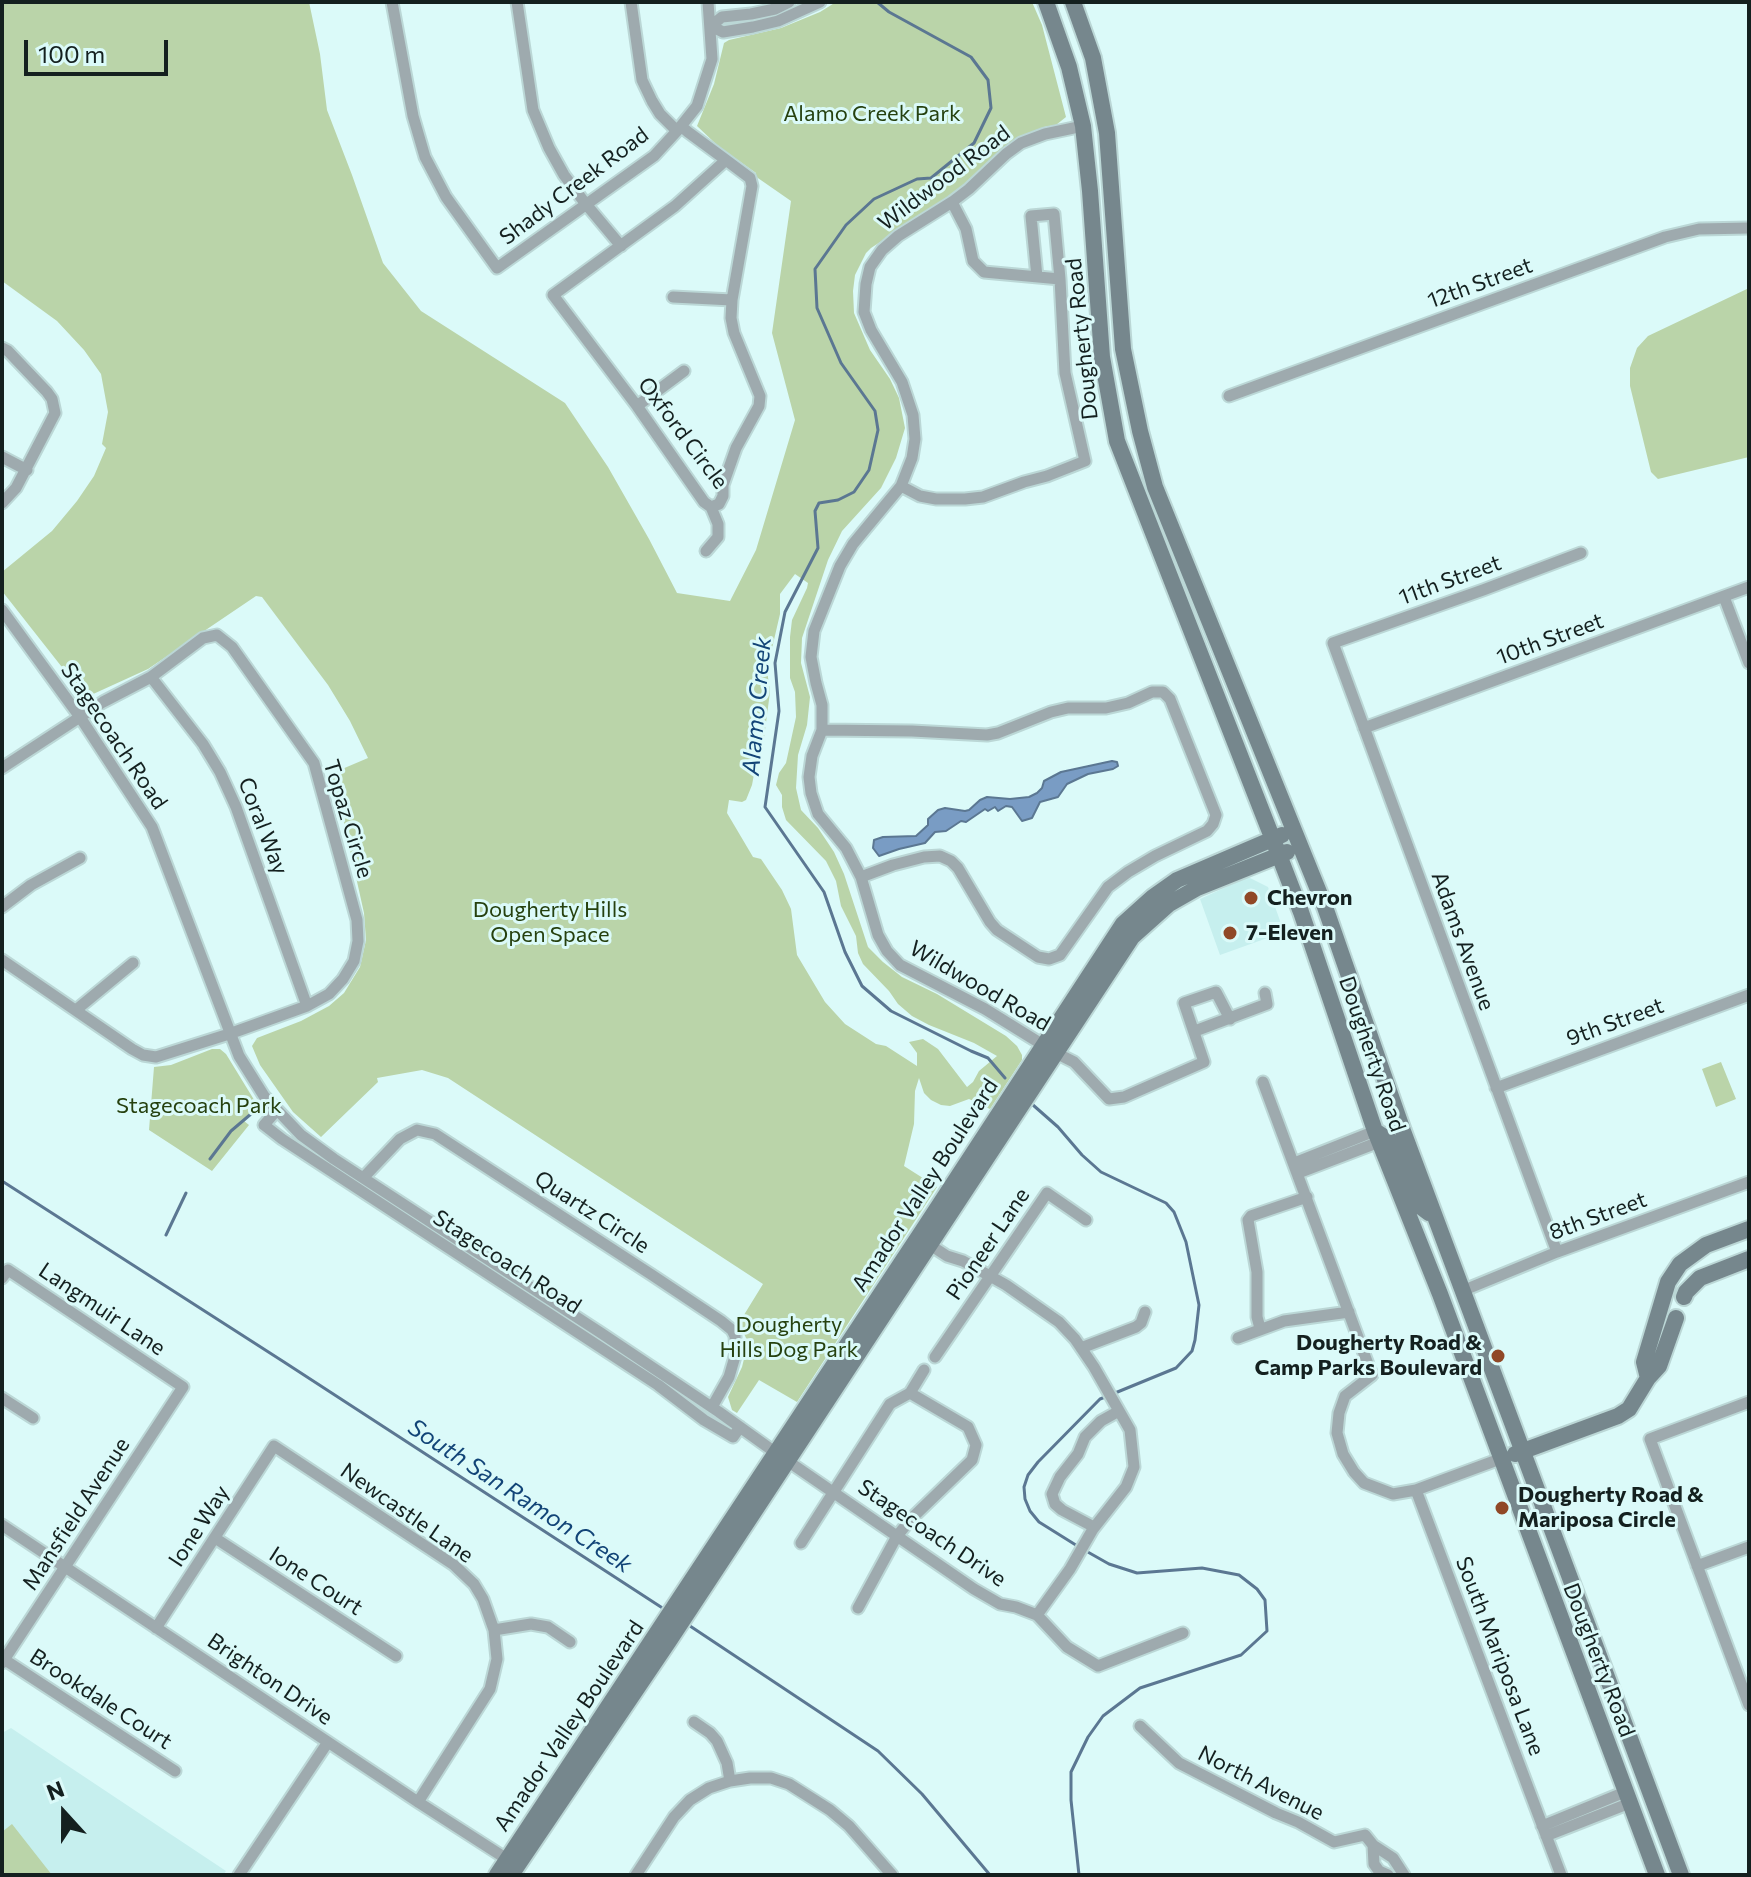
<!DOCTYPE html>
<html>
<head>
<meta charset="utf-8">
<style>
  body { margin:0 }
  #map { position:relative; width:1751px; height:1877px; overflow:hidden; background:#dbfaf9; font-family:Commissioner,sans-serif }
  canvas { display:block }
  .frame { position:absolute; inset:0; border:4px solid #14201f; pointer-events:none }
  .north { position:absolute; left:24px; top:1773px; width:80px; height:80px; -webkit-text-stroke:6px #dbfaf9; paint-order:stroke; rotate:339deg; font-size:22px; font-weight:700; line-height:32px; text-align:center; color:#14201f }
  .north::after { content:''; display:block; margin:auto; width:28px; height:36px; background:#14201f; clip-path:polygon(50% 0,100% 100%,50% 72%,0 100%) }
  .scale { position:absolute; left:24px; top:40px; width:144px; height:36px; box-sizing:border-box; border:4px solid #14201f; border-top:0; padding-left:10px; font-size:24px; line-height:28px; white-space:nowrap; color:#14201f; -webkit-text-stroke:6px #dbfaf9; paint-order:stroke }
</style>
</head>
<body>
<div id="map">
<canvas width="1751" height="1877"></canvas>
<div class="frame"></div>
<div class="north">N</div>
<div class="scale">100 m</div>
</div>
<script>
const g = document.querySelector('canvas').getContext('2d');
g.lineJoin = 'round';
function fill(path, color) {
  g.fillStyle = color;
  g.fill(path, 'evenodd');
}
function toPath(rows) {
  const path = new Path2D();
  for (const r of rows) {
    path.moveTo(r[0], r[1]);
    for (let i = 2; i < r.length; i += 2) path.lineTo(r[i], r[i + 1]);
  }
  return path;
}
function strokePath(path, color, width, dash) {
  g.strokeStyle = color;
  g.lineWidth = width;
  g.lineCap = dash ? 'butt' : 'round';
  g.setLineDash(dash || []);
  g.stroke(path);
}
function write(font, color, halo, rows, align = 'center') {
  g.font = font + ' Commissioner,sans-serif';
  g.lineWidth = 6;
  g.setLineDash([]);
  g.textBaseline = 'middle';
  g.strokeStyle = halo;
  g.fillStyle = color;
  for (const [text, x, y, turn = 0] of rows) {
    g.save();
    g.translate(x, y);
    g.rotate((+turn || 0) * Math.PI / 180);
    g.textAlign = isNaN(turn) ? turn : align;
    if (halo) g.strokeText(text, 0, 0);
    g.fillText(text, 0, 0);
    g.restore();
  }
}
const built = toPath([
  [1248,877,1268,887,1284,932,1220,955,1200,899],
  [11,1728,226,1871,223,1875,2,1875,2,1733]
]);
const green = toPath([
  [2,2,309,2,320,54,327,110,352,175,383,263,421,311,565,403,608,467,649,539,677,593,730,601,756,550,795,420,772,333,791,201,755,176,756,173,718,146,697,126,714,84,724,43,729,40,781,28,820,12,836,2,1032,2,1042,25,1066,117,1056,125,1044,127,1007,147,951,196,871,248,866,253,855,275,853,291,854,313,870,350,890,379,899,398,905,428,896,458,881,488,842,531,828,560,802,638,801,663,810,697,807,725,798,755,796,788,801,810,818,828,834,852,844,874,868,947,883,962,902,977,937,994,1006,1036,1017,1046,1022,1055,1022,1060,990,1109,969,1099,950,1106,941,1105,931,1100,924,1093,919,1078,915,1091,914,1124,904,1166,937,1187,797,1402,759,1380,737,1413,732,1410,728,1397,742,1367,746,1351,746,1338,739,1323,763,1284,448,1078,422,1070,377,1078,378,1082,321,1137,293,1112,260,1065,252,1046,257,1038,301,1021,329,1006,344,993,360,967,366,940,364,913,344,823,328,775,368,758,350,721,328,685,262,597,256,596,148,669,91,695,82,692,76,685,2,591,2,572,52,531,77,501,94,476,106,448,102,444,108,412,101,374,84,350,57,321,2,281],
  [795,574,808,583,807,588,792,620,790,637,790,678,795,692,796,717,786,763,779,773,776,785,782,795,782,807,786,820,826,861,836,881,841,906,856,936,858,953,863,964,889,991,898,1004,912,1016,929,1025,974,1043,997,1056,979,1071,973,1082,967,1087,938,1049,923,1039,909,1042,917,1053,917,1066,886,1046,876,1044,845,1024,825,1002,797,955,791,909,782,890,761,859,753,857,727,813,729,800,742,802,746,800,752,785,755,769,764,738,770,692,767,670,780,614,780,594],
  [1749,288,1749,457,1658,479,1651,472,1630,386,1630,368,1637,348,1648,336],
  [212,1049,220,1049,226,1054,256,1103,244,1121,249,1125,212,1171,149,1130,154,1067,171,1065],
  [1721,1062,1736,1099,1716,1107,1702,1069],
  [12,1824,52,1875,3,1875,2,1873,2,1832]
]);
const water = toPath([
  [1112,761,1117,762,1118,766,1113,769,1088,774,1067,784,1058,797,1040,802,1032,818,1022,821,1012,807,1006,806,998,811,995,807,988,811,985,809,966,822,961,821,946,831,935,832,925,843,899,849,879,856,873,848,874,840,883,837,916,836,928,825,928,819,938,810,945,808,965,811,969,810,980,800,987,797,1010,799,1029,797,1037,793,1042,788,1044,781,1061,772,1112,761]
]);
const stream = toPath([
  [877,2,889,12,971,57,988,80,991,108,974,143,931,178,917,179,874,199,846,225,815,269,817,308,841,363,875,411,878,430,869,470,854,492,838,500,819,503,815,511,818,548,785,612,775,663,779,711,765,807,824,892,845,952,862,986,891,1011,971,1051,988,1058,1005,1078],
  [1033,1105,1058,1127,1082,1155,1101,1172,1166,1203,1174,1212,1186,1242,1199,1305,1195,1340,1192,1351,1176,1368,1115,1393],
  [210,1159,231,1131,258,1108],
  [2,1181,284,1362,664,1609],
  [166,1235,186,1193],
  [1079,1547,1039,1522,1030,1511,1025,1499,1024,1487,1028,1475,1038,1462,1100,1399,1108,1396],
  [687,1624,878,1751,922,1794,990,1875],
  [1079,1875,1071,1800,1071,1772,1088,1737,1103,1716,1140,1688,1241,1655,1267,1631,1265,1600,1257,1589,1239,1575,1202,1568,1137,1573,1109,1564,1086,1551]
]);
const street = toPath([
  [392,2,413,116,425,157,446,197,497,268,654,156,677,131,697,106,712,59,708,2],
  [517,2,533,110,549,148,564,175,585,203,621,246],
  [631,2,642,80,652,101,660,114,677,131],
  [789,2,775,9,751,14,722,17,711,26,723,32,753,27,778,21,820,2],
  [681,126,688,132,726,160,750,178,752,186,732,300,731,318,734,333,760,396,759,406,736,448,723,485,723,496,719,504,711,507,704,502,637,406,553,295,675,206,726,160],
  [1083,126,1045,134,1021,143,1006,154,969,189,952,202,898,236,882,250,870,267,866,284,864,312,871,330,902,382,913,415,915,439,912,458,901,486,853,544,840,566,814,631,811,657,816,683,822,705,822,730,812,756,809,777,811,793,818,814,846,848,861,877,878,935,887,951,900,965,985,1009,1056,1053,1074,1062,1109,1099,1124,1097,1204,1062,1184,1003,1216,992,1230,1019],
  [1037,277,1031,216,1054,214,1060,279],
  [673,297,732,300],
  [2,348,8,351,47,392,52,399,55,413,16,488,2,503],
  [1229,396,1665,237,1699,229,1749,228],
  [637,406,684,371],
  [2,457,27,470],
  [901,486,920,496,936,499,965,499,983,497,1024,482,1047,476,1085,461,1065,373,1060,279,984,272,973,261,966,229,952,202],
  [706,551,718,537,718,524,711,507],
  [1724,597,1749,663],
  [2,610,80,717,152,827,239,1056,264,1096,301,1135,334,1159,601,1333,719,1412,776,1453,974,1589,1000,1604,1016,1607,1037,1615,1067,1647,1098,1666,1183,1633],
  [151,677,203,744,220,772,236,807,307,1006],
  [1364,728,1749,587],
  [822,730,912,731,987,735,998,733,1051,712,1068,708,1106,708,1128,703,1152,692,1163,692,1170,699,1216,815,1213,824,1207,831,1155,856,1128,872,1108,887,1060,955,1049,959,1038,957,997,930,990,922,958,868,951,861,940,856,924,857,893,865,861,877],
  [2,768,103,702,151,677,203,638,217,635,232,647,314,763,357,920,358,941,354,961,343,979,329,994,307,1006,229,1034,156,1057,143,1055,132,1049,2,960],
  [2,907,31,885,80,858],
  [76,1010,133,963],
  [1195,1031,1267,1004,1265,993],
  [1263,1082,1372,1375,1345,1396,1339,1413,1337,1433,1343,1454,1354,1472,1364,1483,1393,1494,1416,1490,1500,1459],
  [1496,1088,1749,995],
  [277,1110,264,1125,282,1139,658,1385,704,1420,733,1437,740,1427],
  [1294,1163,1375,1131],
  [1298,1173,1379,1142],
  [364,1177,400,1139,417,1130,435,1134,652,1275,721,1321,732,1330,735,1336,736,1353,729,1377,712,1407],
  [924,1241,947,1256,963,1261,1006,1285,1059,1322,1075,1339,1094,1367,1130,1430,1134,1467,1126,1487,1093,1529,1070,1569,1037,1615],
  [1557,1252,1333,643,1483,590,1581,553],
  [2,1278,8,1270,183,1387,2,1663],
  [1462,1291,1557,1252,1749,1182],
  [1260,1328,1257,1317,1257,1272,1248,1220,1251,1216,1307,1197],
  [1238,1338,1284,1321,1349,1312],
  [1081,1348,1136,1327,1141,1323,1145,1312],
  [935,1357,1047,1193,1086,1220],
  [910,1393,924,1370],
  [2,1398,33,1418],
  [1749,1402,1650,1439,1749,1705],
  [1416,1490,1561,1875],
  [2,1525,418,1802,513,1863],
  [1094,1527,1062,1510,1055,1504,1052,1494,1060,1477,1078,1454,1085,1437,1101,1421,1119,1411],
  [215,1538,396,1656],
  [801,1543,890,1404,910,1393,968,1427,976,1445,972,1460,911,1519,897,1536,858,1608],
  [1697,1566,1749,1547],
  [156,1628,274,1446,454,1565,474,1584,483,1599,494,1630,497,1659,490,1689,418,1802],
  [494,1630,531,1624,548,1627,570,1642],
  [5,1660,175,1771],
  [694,1722,710,1733,717,1741,727,1763,730,1781],
  [1140,1726,1179,1763,1276,1813,1298,1822,1334,1842,1365,1835,1373,1845,1393,1858,1404,1875],
  [1542,1826,1625,1792],
  [1546,1836,1630,1803],
  [1373,1845,1374,1864,1379,1871,1388,1875],
  [239,1875,328,1742],
  [636,1875,674,1817,690,1800,709,1788,730,1781,750,1778,771,1778,789,1784,830,1810,849,1826,892,1875]
]);
const secondary = toPath([
  [1046,2,1069,67,1083,126,1090,191,1102,357,1117,441,1279,855,1301,912,1375,1131,1440,1294,1657,1875],
  [1073,2,1093,58,1107,133,1123,349,1140,431,1155,487,1325,907,1403,1131,1681,1875],
  [1375,1131,1394,1143,1413,1195,1421,1207,1429,1213],
  [1684,1297,1686,1292,1700,1278,1749,1259],
  [1648,1378,1644,1362,1668,1282,1680,1264,1706,1245,1749,1229],
  [1515,1454,1618,1416,1629,1409,1648,1378,1659,1366,1676,1318],
  [497,1875,925,1227,1123,924,1153,897,1177,880,1282,835],
  [511,1875,669,1641,1132,937,1169,904,1197,888,1287,852]
]);
const markers = [
  [1251,898,8,"#904827"],
  [1230,933,8,"#904827"],
  [1498,1356,8,"#904827"],
  [1502,1508,8,"#904827"]
];
const parkNames = [
  ["Alamo Creek Park",872,114],
  ["Dougherty Hills",550,910],
  ["Open Space",550,935],
  ["Stagecoach Park",199,1106],
  ["Dougherty",789,1325],
  ["Hills Dog Park",789,1350]
];
const streetNames = [
  ["Wildwood Road",944,178,-37],
  ["Shady Creek Road",574,186,-37],
  ["12th Street",1480,283,-20],
  ["Dougherty Road",1082,339,-96],
  ["Oxford Circle",683,433,53],
  ["11th Street",1450,580,-20],
  ["10th Street",1550,639,-20],
  ["Stagecoach Road",114,736,56],
  ["Topaz Circle",348,819,73],
  ["Coral Way",263,826,69],
  ["Adams Avenue",1463,941,70],
  ["Wildwood Road",980,986,30],
  ["9th Street",1615,1022,-20],
  ["Dougherty Road",1372,1054,71],
  ["Amador Valley Boulevard",925,1185,-57],
  ["Quartz Circle",592,1212,33],
  ["8th Street",1598,1216,-20],
  ["Pioneer Lane",988,1244,-56],
  ["Stagecoach Road",507,1262,33],
  ["Langmuir Lane",102,1309,34],
  ["Newcastle Lane",407,1513,35],
  ["Mansfield Avenue",76,1514,-57],
  ["Ione Way",199,1526,-57],
  ["Stagecoach Drive",932,1533,34],
  ["Ione Court",316,1581,33],
  ["South Mariposa Lane",1500,1656,69],
  ["Dougherty Road",1599,1660,69],
  ["Brighton Drive",270,1679,34],
  ["Brookdale Court",101,1699,33],
  ["Amador Valley Boulevard",569,1726,-56],
  ["North Avenue",1261,1783,27]
];
const poiNames = [
  ["Chevron",1267,898],
  ["7-Eleven",1246,933],
  ["Dougherty Road &",1482,1343,"right"],
  ["Camp Parks Boulevard",1482,1368,"right"],
  ["Dougherty Road &",1518,1495],
  ["Mariposa Circle",1518,1520]
];
const waterNames = [
  ["Alamo Creek",757,706,-85],
  ["South San Ramon Creek",520,1496,33]
];
fill(built, '#c6efee');
fill(green, '#bad4a9');
fill(water, '#799cc4');
strokePath(water, '#5b7792', 2);
strokePath(stream, '#5b7792', 3);
strokePath(street, '#bbd7d6', 15);
strokePath(secondary, '#bbd7d6', 20);
strokePath(street, '#9eaaae', 11);
strokePath(secondary, '#76878d', 16);
for (const [x, y, r, color] of markers) {
  const dot = new Path2D();
  dot.arc(x, y, r, 0, 2 * Math.PI);
  g.fillStyle = color;
  g.fill(dot);
  strokePath(dot, '#dbfaf9', 3);
}
write('22px', '#26410f', '#dbfaf9', parkNames);
write('22px', '#14201f', '#dbfaf9', streetNames);
write('bold 22px', '#14201f', '#dbfaf9', poiNames, 'left');
write('italic 24px', '#124477', '#dbfaf9', waterNames);
</script>
</body>
</html>
